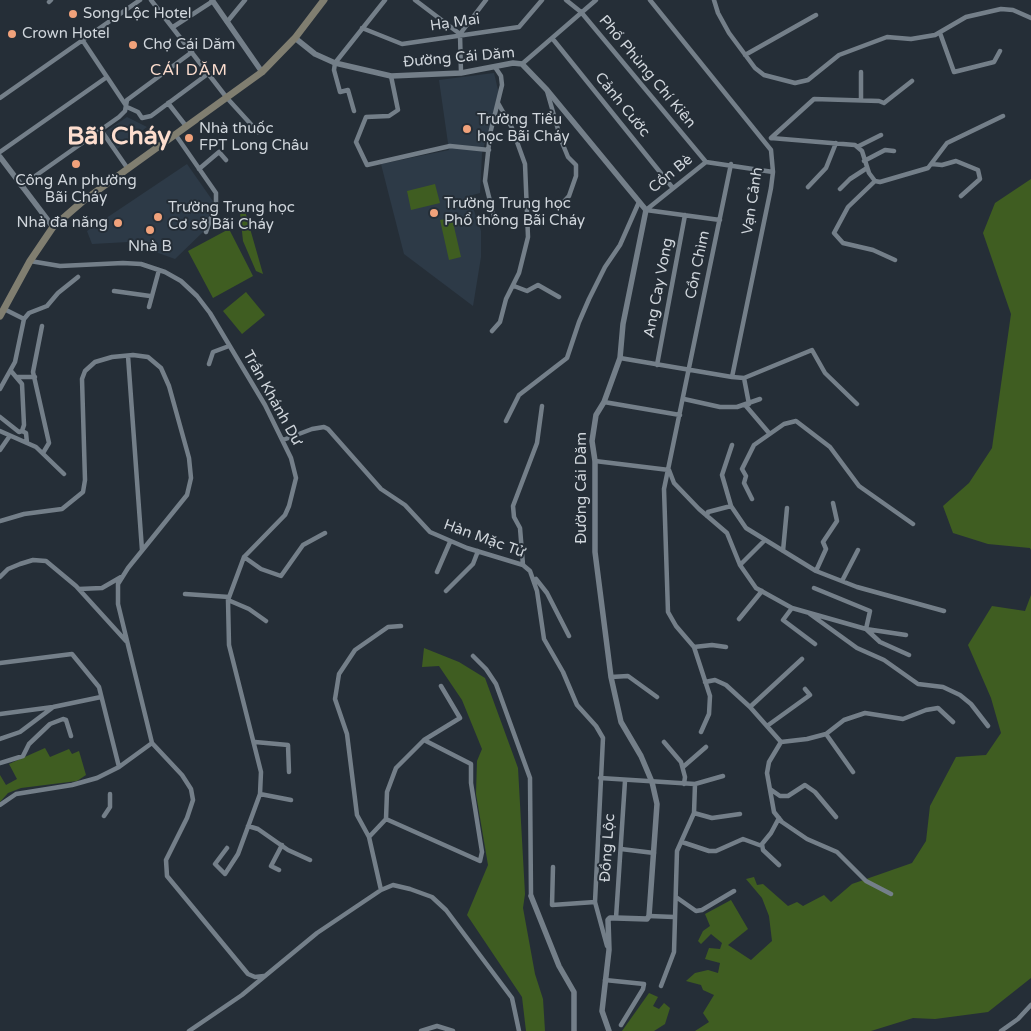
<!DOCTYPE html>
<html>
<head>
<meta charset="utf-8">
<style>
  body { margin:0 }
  canvas { display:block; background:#252e37 }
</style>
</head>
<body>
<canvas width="1031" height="1031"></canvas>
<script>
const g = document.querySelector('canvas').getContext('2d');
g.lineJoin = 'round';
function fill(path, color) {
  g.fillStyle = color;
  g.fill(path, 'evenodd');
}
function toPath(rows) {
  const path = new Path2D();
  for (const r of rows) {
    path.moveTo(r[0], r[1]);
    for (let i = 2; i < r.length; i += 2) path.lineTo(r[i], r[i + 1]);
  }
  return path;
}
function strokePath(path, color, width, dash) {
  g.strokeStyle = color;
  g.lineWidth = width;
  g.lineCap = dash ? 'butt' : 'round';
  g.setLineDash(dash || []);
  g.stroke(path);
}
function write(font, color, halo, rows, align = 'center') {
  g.font = font + ' "Varela Round",sans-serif';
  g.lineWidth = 4;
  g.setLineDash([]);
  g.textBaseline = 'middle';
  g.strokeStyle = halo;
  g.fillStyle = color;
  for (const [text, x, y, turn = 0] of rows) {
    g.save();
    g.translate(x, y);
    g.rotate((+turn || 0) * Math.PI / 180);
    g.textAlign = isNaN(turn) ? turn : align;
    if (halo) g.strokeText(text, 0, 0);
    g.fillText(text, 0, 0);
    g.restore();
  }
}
const built = toPath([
  [494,73,499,94,482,153,480,193,469,196,481,231,481,257,473,306,404,254,381,164,449,150,439,80],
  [127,117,147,127,117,149,105,132],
  [187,164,215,204,204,231,175,259,128,242,92,244,87,231]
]);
const green = toPath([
  [1031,179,1031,550,1030,548,988,544,953,533,943,506,969,483,992,448,1011,314,983,233,995,203],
  [435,184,440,203,411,210,407,191],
  [243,204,263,274,256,271,243,241,240,212],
  [452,218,461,257,449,260,440,220],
  [229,229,253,276,213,298,188,251],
  [246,292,265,315,242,334,223,311],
  [1031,595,1031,978,988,1012,935,1019,913,1018,871,1031,695,1031,709,1022,703,1013,714,995,703,990,701,985,686,981,695,973,708,970,718,973,720,963,705,959,709,948,720,949,722,943,711,934,701,944,698,941,703,931,710,926,705,914,731,900,748,929,728,945,751,960,772,941,769,916,762,898,746,879,754,877,757,885,763,884,788,906,797,902,803,906,824,895,831,902,852,884,912,863,926,841,930,806,956,757,986,755,1001,733,991,698,968,645,992,606,1025,611],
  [424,648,459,662,485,678,518,768,525,894,523,908,535,974,543,999,545,1031,526,1031,522,997,467,915,488,865,476,794,477,761,482,749,462,700,439,666,422,667],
  [45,748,50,757,69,749,72,754,79,751,86,775,77,781,21,788,8,793,0,802,0,775,6,785,17,779,9,764],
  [649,993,658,997,653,1006,659,1009,664,1003,670,1008,665,1024,654,1031,622,1031]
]);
const minor = toPath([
  [151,0,227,98,258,132],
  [415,0,460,34],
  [566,0,581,12,706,162],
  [650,0,771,150,773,172,771,188,732,377,744,378,749,404],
  [714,0,718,13,729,33,755,68,764,75,795,83,808,80,839,55,887,37,911,39,935,35,966,17,1001,9,1013,10,1031,18],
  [49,2,51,0],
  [227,22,245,0],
  [173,27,213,1],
  [362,28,402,44,519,27,542,0],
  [940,33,954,72,994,62,1000,51],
  [552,38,672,187],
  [83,41,127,107,138,112,142,118,151,116,209,73],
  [745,55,816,15],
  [522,64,596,0],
  [495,67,501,76,502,85,490,134,485,181,495,221],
  [861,72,861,100],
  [461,73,460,34,486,0],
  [391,76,398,110,389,116,366,117,356,142,367,165,450,146,489,150],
  [547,91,561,140,568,157,576,165,576,176,569,196,559,207],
  [0,98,140,0],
  [168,103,186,126],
  [354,111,348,90,340,92,334,70,335,63,385,0],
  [101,130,128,169],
  [175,134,216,193,216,203,206,232],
  [771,138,855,145,862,151,869,173,875,181,880,182,928,168,947,143,1003,116],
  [771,138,814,99,879,101,884,103,912,81],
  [859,146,881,135],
  [0,152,107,77],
  [864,161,885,150,894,151],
  [932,164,942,165,956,161,978,170,980,179,961,196],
  [199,169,219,152,226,160],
  [875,181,848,207,834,233,843,243,873,250,895,260],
  [21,186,119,117,125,111,127,100,192,52],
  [808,187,826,168,836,143],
  [840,189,850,179,867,168],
  [646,210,706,162,773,172],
  [646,210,720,220],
  [30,261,60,266,123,263,141,264,165,272,181,281,197,296,210,313,265,405,291,458,296,478,289,506,285,515,244,557,228,600,229,645,261,772,260,794,238,854,225,874,215,864,227,848],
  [514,286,527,291,538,285,559,297],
  [114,291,150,296],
  [149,307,159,270],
  [4,309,24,319],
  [42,326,33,372,49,443,43,453],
  [492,331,500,322,506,299,519,273,528,237,525,164,512,128,498,103],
  [128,356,142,550],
  [620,358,732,377],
  [209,364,213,352,229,346],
  [657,365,685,215],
  [16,377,35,377],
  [744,378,812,350,825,373,857,404],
  [0,389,15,362,24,319,29,313,47,306,58,293,78,277],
  [684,399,720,407,737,407,760,399],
  [604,402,680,415],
  [746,406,769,433],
  [0,417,19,432,22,431,24,425,22,384,11,371],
  [506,421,519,395,567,358,579,322,589,299,605,267,620,245,639,202],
  [0,431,36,447,64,474],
  [22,431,26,433,27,443],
  [283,440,312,429,324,427,328,429,381,489,405,505,430,532,467,548,523,565,530,571,537,591,544,639,563,672,577,705,596,726,603,738,595,902,607,946],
  [732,445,722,475,731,506,746,528,816,571,857,587,944,611],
  [0,450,9,437],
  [595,461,669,470,674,483,699,509,727,533,740,565,756,588,792,608,866,629,906,635],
  [752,499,744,483,746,476,742,469,754,445,784,424,796,421,830,447,859,486,913,524],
  [707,516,708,512,731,506],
  [0,521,24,514,62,509,83,492,85,480,82,379,85,371,95,362,112,357,133,355,148,357,161,368,169,386,189,458,191,478,187,495,128,568,118,584,118,604,152,743,182,775,191,789,193,800,187,818,166,860,167,876,248,974,255,977,264,976],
  [783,551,787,508],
  [244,557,261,569,281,576,303,545,325,533],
  [523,565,520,528,514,517,513,506,537,443,542,406],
  [740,565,764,541],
  [816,571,826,549,823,542,837,521,833,503],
  [437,572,450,542],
  [0,577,8,569,20,564,33,560,46,561,76,586,126,641],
  [536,579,547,593,569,636],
  [842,581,858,550],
  [814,588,870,611,866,629,880,642,909,655],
  [79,589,102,588,121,577],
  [446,591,473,564,478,551],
  [185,594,229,597],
  [228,600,249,609,266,621],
  [792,608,783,620,815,644],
  [810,614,857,648,884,660,918,684,943,687,960,695,971,704,988,726],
  [739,619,762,591],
  [694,647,712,645,726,647],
  [473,656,486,669,496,684,530,778,531,896],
  [0,663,72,654,99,687,119,767],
  [611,677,628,676,657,697],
  [705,682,715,680,726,685,750,707,781,742,769,762,767,773,774,812,782,822,807,839,837,852,866,881,891,894],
  [750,707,802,659],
  [0,714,53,707,101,697],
  [767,726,810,695,805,689],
  [701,732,709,714,710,696,694,647,676,626,668,612,664,489,731,164],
  [826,734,853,772],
  [0,739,20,732,52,708],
  [255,742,288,745,289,772],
  [664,742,681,762,685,777,684,784],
  [781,742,807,739,826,734,844,720,865,713,903,719,926,710,938,708,953,722],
  [0,763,23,756,29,744,50,724,63,719,66,720,71,736],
  [683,767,706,747],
  [600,778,695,784,723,776],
  [770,789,780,796,788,796,805,785,815,792,836,817],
  [260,794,291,800],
  [0,805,16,794,72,785,97,778,119,767,152,743],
  [694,813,712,818,740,814],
  [104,816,110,807,110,794],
  [779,818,771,833,762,844,763,850,779,865],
  [386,819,480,861,482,852,471,783,471,764,424,740],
  [248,826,258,829,288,850,310,860],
  [369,837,386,819,387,792,396,768,424,740,460,718,441,686],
  [682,842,709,851,716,851,743,839,762,846],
  [621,849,654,853],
  [553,867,552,905,595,902],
  [279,870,271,866,282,845],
  [381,890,369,837,357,815,347,734,335,699,339,674,355,650,388,627,401,626],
  [676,897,696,911,702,910,734,891],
  [649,916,674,917],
  [616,918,625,781],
  [605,980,644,984,643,989,621,1025],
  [661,986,674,952,677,851,694,813,695,784],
  [189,1031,242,995,317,933,381,890,393,885,410,889,432,897,446,910,512,998,519,1031],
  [421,1031,437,1026,453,1031],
  [1001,1031,1018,1019,1031,1005]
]);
const tertiary = toPath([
  [212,0,262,72],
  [295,38,315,54,335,63,391,76,461,73,513,63,522,64,547,90,646,210,623,324,620,358,604,402,596,415,592,441,595,461,595,552,611,677,621,722,641,756,652,782,657,804,649,916,647,919,616,918,610,918,608,920,609,950,602,1011,609,1031],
  [0,157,53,227],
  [531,896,559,966,574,992,574,1031]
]);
const secondary = toPath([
  [0,316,30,261,53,227,83,201,262,72,295,38,324,0]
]);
const markers = [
  [73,14,5,"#f1a27b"],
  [12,34,5,"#f1a27b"],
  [133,45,5,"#f1a27b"],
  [467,129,5,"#f1a27b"],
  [189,138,5,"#f1a27b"],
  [76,164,5,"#f1a27b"],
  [434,213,5,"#f1a27b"],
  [158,217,5,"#f1a27b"],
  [118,223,5,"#f1a27b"],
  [150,230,5,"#f1a27b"]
];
const poiNames = [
  ["Song Lộc Hotel",83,14],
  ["Crown Hotel",22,34],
  ["Chợ Cái Dăm",143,45],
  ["Trường Tiểu",477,120],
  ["học Bãi Cháy",477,137],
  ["Nhà thuốc",199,129],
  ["FPT Long Châu",199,146],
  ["Công An phường",76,181,"center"],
  ["Bãi Cháy",76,198,"center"],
  ["Trường Trung học",444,204],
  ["Phổ thông Bãi Cháy",444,221],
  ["Trường Trung học",168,208],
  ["Cơ sở Bãi Cháy",168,225],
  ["Nhà đa năng",108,223,"right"],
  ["Nhà B",150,247,"center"]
];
const streetNames = [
  ["Hạ Mai",455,23,-8],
  ["Đường Cái Dăm",459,58,-5],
  ["Phố Phùng Chí Kiên",647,72,50],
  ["Cảnh Cước",622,105,51],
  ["Cồn Bè",671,174,-39],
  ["Vạn Cảnh",753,201,-81],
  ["Cồn Chìm",698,265,-78],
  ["Ang Cay Vong",659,288,-79],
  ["Trần Khánh Dư",272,398,61],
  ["Đường Cái Dăm",582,488,-90],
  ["Hàn Mặc Tử",484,539,20],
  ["Đồng Lộc",608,848,-86]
];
const neighbourhoodNames = [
  ["CÁI DĂM",189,71]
];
const townNames = [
  ["Bãi Cháy",119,137]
];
fill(built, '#2d3a47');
fill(green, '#3f5d21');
strokePath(minor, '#747f89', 4.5);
strokePath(tertiary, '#747f89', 5.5);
strokePath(secondary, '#807e70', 7);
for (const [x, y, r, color] of markers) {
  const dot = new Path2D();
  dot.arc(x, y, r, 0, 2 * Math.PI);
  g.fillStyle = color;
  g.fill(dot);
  strokePath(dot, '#252e37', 2);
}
write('15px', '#d0d6dc', '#252e37', poiNames, 'left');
write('15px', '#d0d6dc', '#252e37', streetNames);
g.letterSpacing = '1px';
write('16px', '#fcddce', '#252e37', neighbourhoodNames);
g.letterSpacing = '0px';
write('bold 25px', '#fcddce', '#252e37', townNames);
</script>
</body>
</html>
